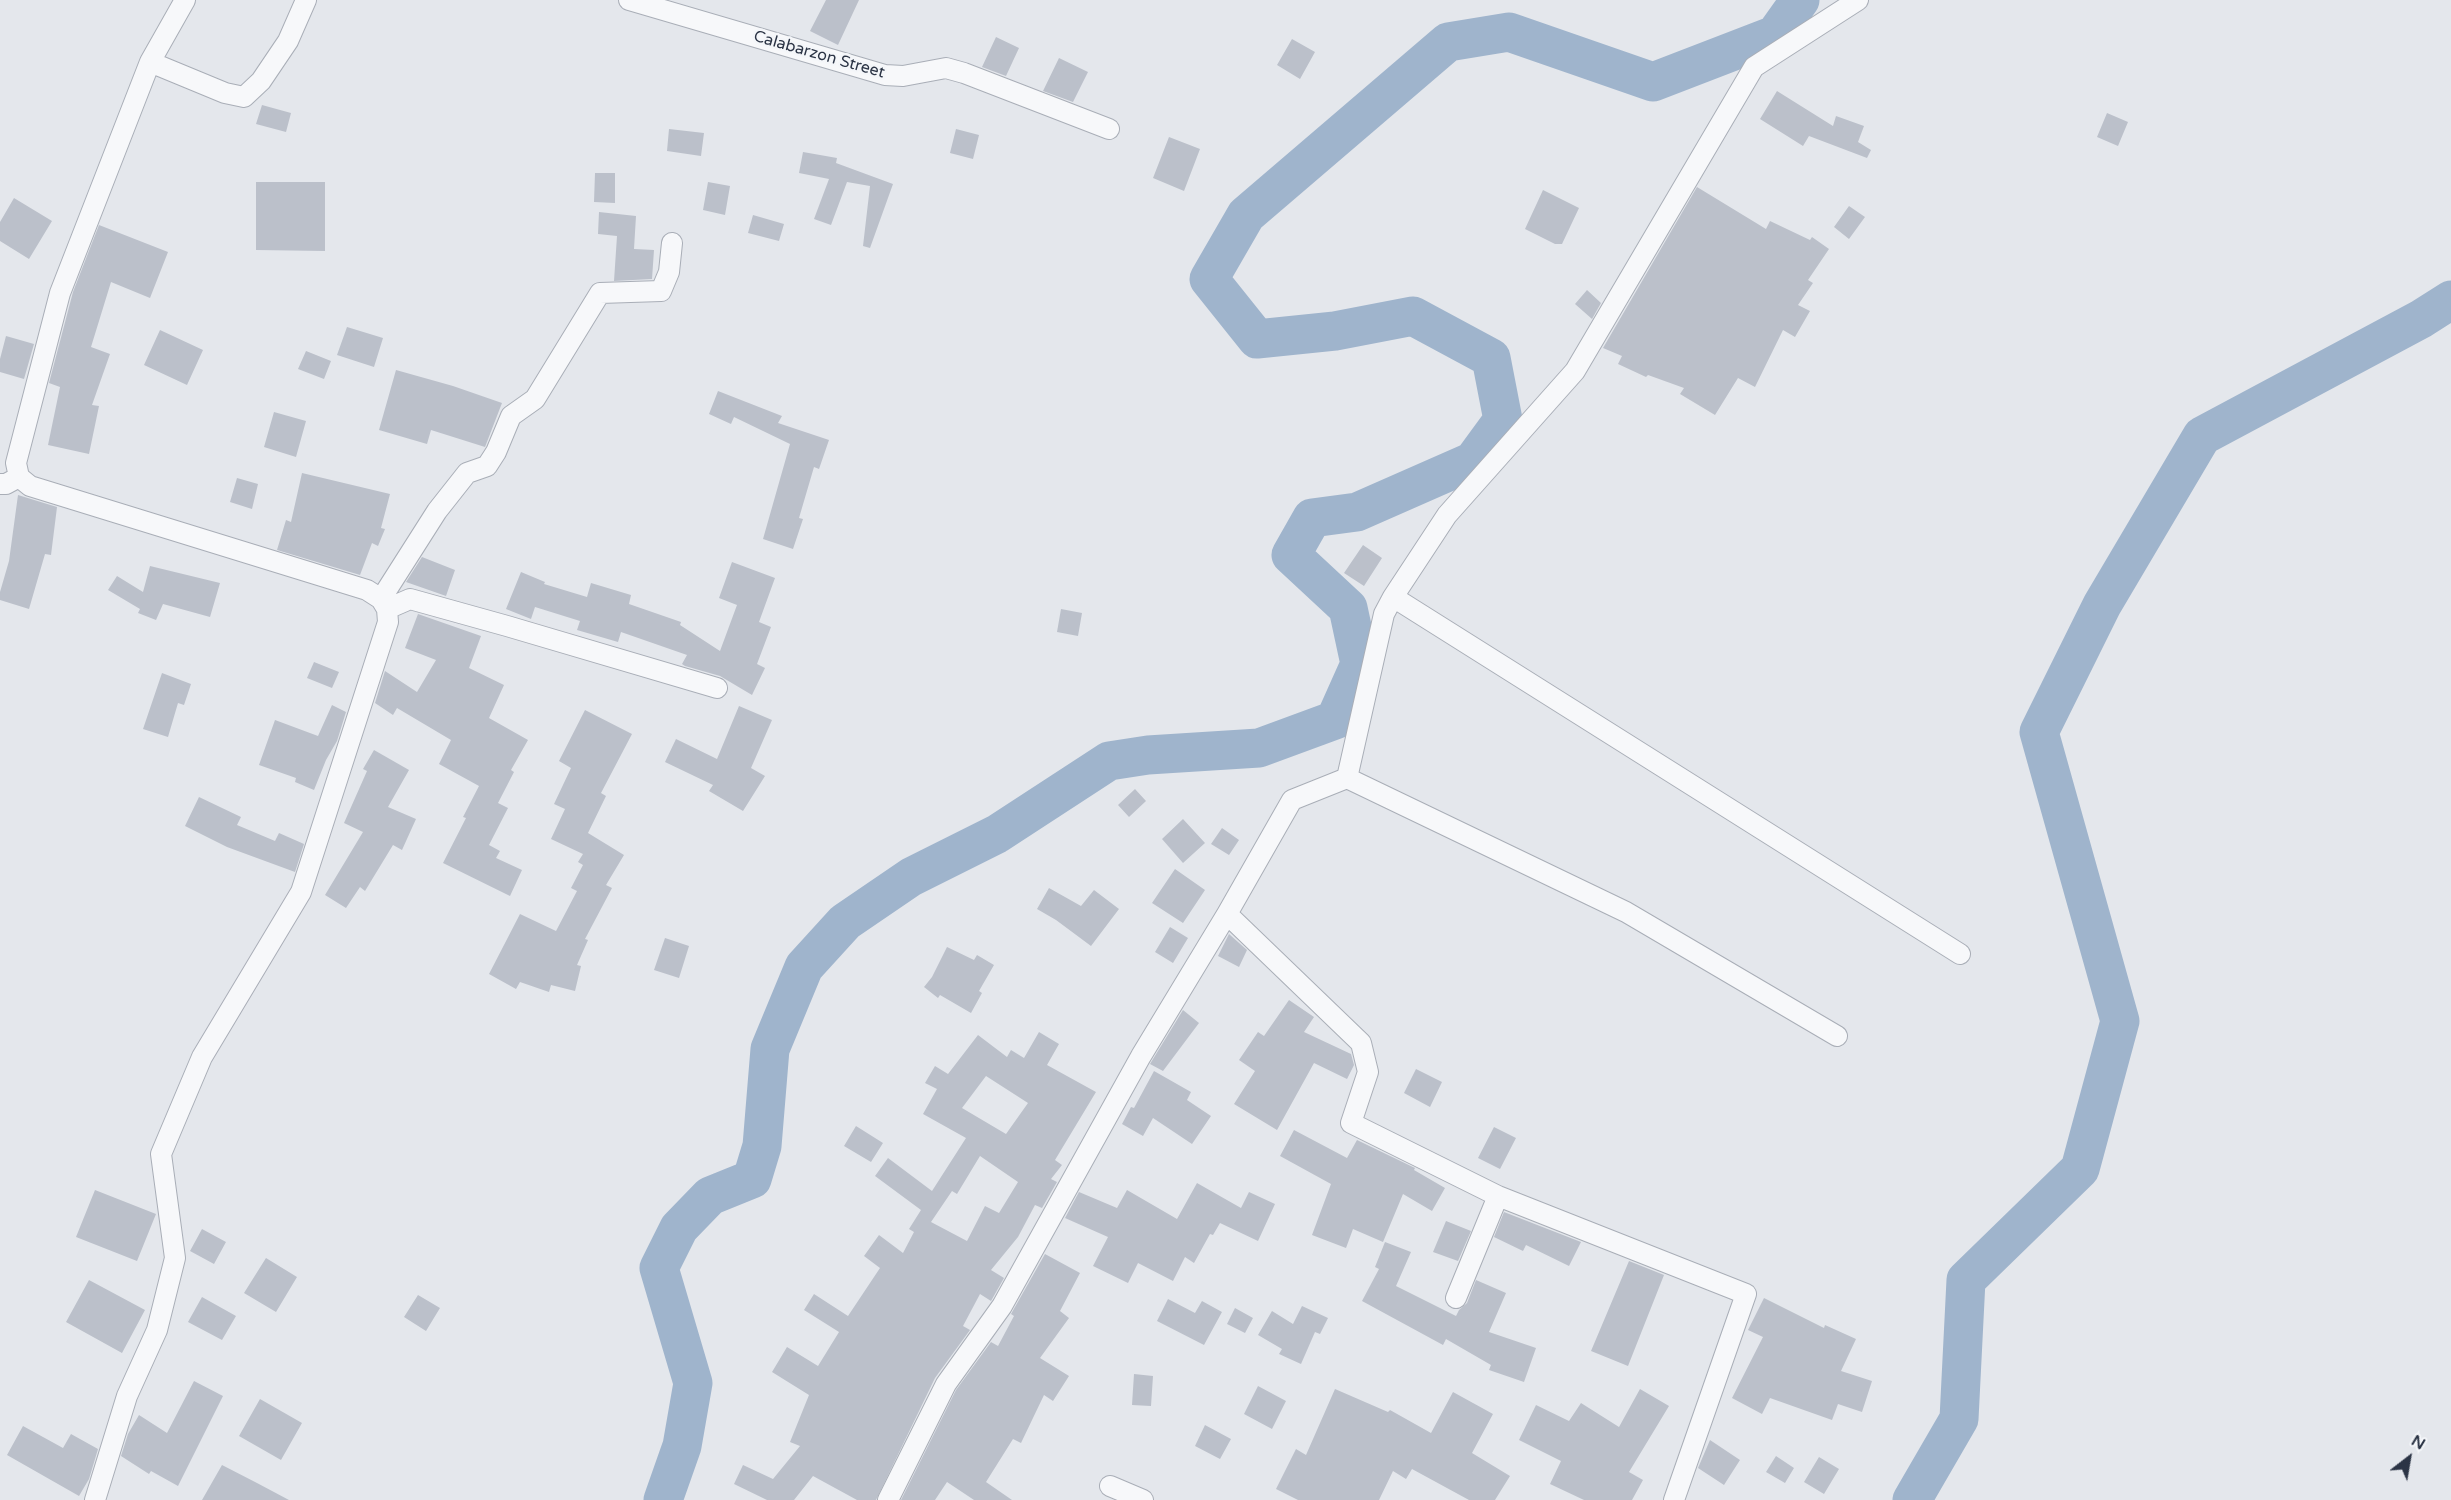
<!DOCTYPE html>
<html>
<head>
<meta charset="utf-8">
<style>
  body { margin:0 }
  #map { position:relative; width:2451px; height:1500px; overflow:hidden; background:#e4e7ec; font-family:"Varela Round",sans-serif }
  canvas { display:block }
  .north { position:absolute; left:2379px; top:1428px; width:60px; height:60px; -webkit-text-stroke:4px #f4f6f9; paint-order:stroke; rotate:31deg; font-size:16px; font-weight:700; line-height:24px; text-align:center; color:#2b3445 }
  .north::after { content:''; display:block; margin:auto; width:21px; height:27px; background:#2b3445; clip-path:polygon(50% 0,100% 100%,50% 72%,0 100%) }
</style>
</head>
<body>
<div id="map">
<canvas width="2451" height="1500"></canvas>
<div class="north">N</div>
</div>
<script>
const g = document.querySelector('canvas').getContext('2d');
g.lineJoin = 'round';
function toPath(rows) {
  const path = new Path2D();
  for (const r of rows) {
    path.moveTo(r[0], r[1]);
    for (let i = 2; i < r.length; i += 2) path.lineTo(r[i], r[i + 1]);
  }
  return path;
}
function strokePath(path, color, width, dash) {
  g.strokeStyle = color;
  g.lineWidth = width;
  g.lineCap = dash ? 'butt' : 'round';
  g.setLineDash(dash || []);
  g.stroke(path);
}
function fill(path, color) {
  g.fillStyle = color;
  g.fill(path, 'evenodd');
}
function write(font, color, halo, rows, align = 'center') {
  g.font = font + ' "Varela Round",sans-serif';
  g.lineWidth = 5;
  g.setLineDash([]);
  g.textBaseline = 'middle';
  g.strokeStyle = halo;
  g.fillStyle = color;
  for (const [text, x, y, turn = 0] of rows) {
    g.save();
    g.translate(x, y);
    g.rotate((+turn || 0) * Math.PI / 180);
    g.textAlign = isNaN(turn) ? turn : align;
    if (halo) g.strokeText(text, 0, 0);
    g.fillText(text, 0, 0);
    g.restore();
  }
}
const river = toPath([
  [663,1500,682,1446,693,1383,659,1268,679,1228,710,1196,752,1179,762,1146,770,1049,804,967,845,922,911,877,997,834,1109,761,1148,755,1259,748,1335,720,1360,664,1348,608,1291,555,1312,518,1357,512,1473,461,1503,420,1491,358,1413,316,1335,331,1257,339,1209,279,1246,215,1448,42,1509,32,1653,82,1775,35,1800,0],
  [1912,1500,1959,1419,1966,1280,2080,1169,2120,1021,2039,732,2102,605,2202,436,2421,319,2451,300]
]);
const building = toPath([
  [826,0,859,0,838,45,810,31],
  [996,37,1019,48,1006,76,982,67],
  [1292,39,1315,52,1300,79,1277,65],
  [1059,58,1088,72,1073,102,1043,91],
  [1777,91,1833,126,1836,116,1864,126,1858,142,1871,150,1867,158,1809,136,1803,146,1760,119],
  [262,105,291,113,286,132,256,124],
  [2107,113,2128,122,2118,146,2097,137],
  [669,129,704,133,701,156,667,151],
  [956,129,979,135,973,159,950,153],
  [1169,137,1200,149,1184,191,1153,178],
  [803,152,837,158,836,163,893,184,870,248,863,246,870,186,847,182,831,225,814,219,829,179,799,173],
  [595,173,615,173,615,203,594,202],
  [256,182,325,182,325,251,256,250],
  [708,182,730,186,725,215,703,210],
  [1697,187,1766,229,1770,221,1810,240,1812,237,1829,249,1808,280,1813,283,1798,305,1810,311,1795,337,1783,330,1755,387,1738,378,1715,415,1680,394,1684,388,1648,375,1646,377,1618,364,1622,356,1603,348],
  [1543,190,1579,208,1562,244,1555,244,1525,229],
  [14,198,52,221,29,259,0,241,0,222],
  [1849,206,1865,217,1849,239,1834,227],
  [599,212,636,216,634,249,654,250,652,279,614,281,617,236,598,234],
  [753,215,784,224,779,241,748,233],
  [99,225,168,252,150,298,111,282,91,347,110,354,92,405,99,406,89,454,48,445,60,387,49,383,73,292],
  [1587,290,1601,303,1592,319,1575,304],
  [347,327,383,338,374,367,337,355],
  [160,330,203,350,187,385,144,365],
  [6,336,34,344,24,379,0,372,0,359],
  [306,351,331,361,324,379,298,369],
  [396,370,453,386,502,403,485,447,431,430,427,444,379,430],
  [718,391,782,416,778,423,829,440,819,469,814,467,799,518,803,519,793,549,763,539,790,444,734,417,731,424,709,414],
  [274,412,306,421,296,457,264,447],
  [302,473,390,494,381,528,385,529,378,546,372,543,360,575,277,550,286,520,291,522],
  [237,478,258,484,252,509,230,502],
  [18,495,57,507,51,555,45,554,29,609,0,600,0,592,9,561],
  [1363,545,1382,558,1364,586,1344,573],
  [422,557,455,570,446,596,406,582],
  [732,562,775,578,759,622,771,627,757,664,765,668,752,695,720,676,685,666,682,664,687,655,621,632,618,642,577,630,580,621,535,607,531,619,506,609,521,572,545,582,544,584,587,597,591,583,631,595,629,604,681,622,680,625,720,651,737,605,719,598],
  [150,566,220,583,210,617,163,604,156,620,138,613,140,609,108,590,117,576,143,592],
  [1061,609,1082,613,1078,636,1057,632],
  [418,614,481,636,469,668,504,685,489,718,528,740,511,770,514,772,498,803,508,808,489,845,500,851,496,858,522,870,510,896,443,863,466,818,463,817,479,786,439,764,451,740,397,708,393,715,375,703,385,671,417,692,436,660,405,648],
  [314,662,339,672,332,688,307,678],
  [162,673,191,684,184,705,178,703,168,737,143,729],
  [332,705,346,712,337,741,326,760,314,790,295,782,296,778,259,765,275,720,318,736],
  [739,706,772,720,751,768,765,776,743,811,709,791,713,785,665,762,676,739,717,759],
  [585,710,632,734,601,793,606,796,588,833,624,855,606,885,612,888,585,939,588,940,577,965,581,966,575,991,551,985,549,992,520,982,516,989,489,974,520,914,556,931,577,891,571,888,583,865,578,862,583,854,551,839,565,809,554,804,571,768,559,761],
  [374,750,409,770,388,807,416,819,402,850,393,845,365,891,360,887,346,908,325,895,363,832,344,823,367,771,363,769],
  [1135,789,1146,801,1129,817,1118,805],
  [199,797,241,817,237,825,275,841,279,833,304,844,295,872,227,847,185,826],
  [1183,819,1205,843,1183,863,1162,839],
  [1222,828,1239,840,1229,855,1211,844],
  [1175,869,1205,890,1183,923,1152,903],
  [1049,888,1081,906,1094,890,1119,909,1091,946,1056,920,1037,909],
  [1170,927,1188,938,1173,963,1155,952],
  [1229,934,1247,950,1239,967,1218,956],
  [665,938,689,946,679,978,654,970],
  [947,947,974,960,977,955,994,965,979,991,982,993,971,1013,940,995,938,998,924,987,932,977],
  [1289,1000,1314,1017,1304,1032,1351,1054,1354,1065,1347,1079,1314,1063,1277,1130,1234,1104,1255,1071,1239,1060,1258,1032,1264,1036],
  [1183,1010,1199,1023,1163,1071,1150,1064],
  [1039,1032,1059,1044,1047,1065,1096,1092,1055,1160,1062,1165,1051,1179,1057,1182,1042,1208,1035,1205,1018,1237,991,1270,1004,1278,991,1301,980,1294,963,1326,970,1330,935,1378,876,1500,857,1500,813,1476,794,1500,767,1500,734,1484,743,1465,773,1479,800,1446,790,1442,809,1395,772,1372,787,1347,818,1366,839,1332,804,1310,814,1294,848,1316,880,1268,864,1256,879,1235,903,1253,914,1232,909,1229,921,1210,875,1176,888,1158,932,1191,966,1138,923,1114,937,1089,925,1083,935,1066,948,1074,978,1035,1007,1057,1011,1050,1024,1058],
  [986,1076,1028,1103,1006,1134,962,1108],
  [980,1156,1018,1182,999,1213,985,1206,967,1241,931,1222,952,1191,957,1194],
  [1416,1069,1442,1082,1430,1107,1404,1093],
  [1154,1071,1191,1092,1187,1100,1211,1116,1192,1144,1153,1118,1143,1136,1122,1124,1131,1107,1134,1108],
  [856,1126,883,1143,871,1162,844,1146],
  [1494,1127,1516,1138,1500,1169,1478,1158],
  [1294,1130,1347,1158,1357,1140,1415,1168,1414,1170,1445,1188,1432,1211,1403,1194,1383,1242,1353,1229,1346,1248,1312,1235,1331,1184,1280,1156],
  [1197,1183,1241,1208,1249,1192,1275,1204,1258,1241,1220,1223,1213,1235,1210,1234,1194,1263,1185,1257,1173,1281,1138,1263,1128,1283,1093,1266,1108,1237,1065,1218,1079,1192,1117,1208,1127,1190,1177,1219],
  [95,1190,156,1214,137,1261,76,1237],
  [1504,1212,1581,1242,1569,1266,1526,1245,1523,1251,1494,1237],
  [1446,1221,1471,1231,1458,1261,1433,1252],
  [202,1229,226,1242,214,1264,190,1251],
  [1385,1242,1411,1252,1396,1286,1456,1316,1459,1310,1467,1303,1476,1280,1506,1293,1489,1332,1536,1348,1524,1382,1489,1370,1491,1365,1446,1339,1443,1345,1362,1301,1379,1269,1375,1267],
  [1045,1254,1080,1273,1060,1311,1069,1318,1040,1358,1069,1376,1053,1401,1044,1395,1021,1443,1013,1439,986,1482,1012,1500,974,1500,947,1482,935,1500,901,1500,956,1390,991,1342,998,1346,1014,1316,1011,1314],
  [266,1258,297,1277,276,1312,244,1293],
  [1629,1261,1664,1275,1628,1366,1591,1351],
  [89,1280,145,1310,122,1353,66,1322],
  [418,1295,440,1308,426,1331,404,1317],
  [202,1297,236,1316,222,1340,188,1322],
  [1764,1298,1824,1328,1825,1325,1856,1339,1841,1371,1872,1381,1862,1412,1838,1404,1832,1420,1770,1398,1762,1414,1732,1398,1763,1337,1748,1330],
  [1168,1299,1195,1313,1202,1301,1222,1312,1204,1345,1157,1321],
  [1302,1306,1328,1318,1320,1334,1315,1332,1301,1364,1279,1354,1282,1349,1258,1335,1272,1311,1293,1324],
  [1235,1308,1253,1318,1245,1333,1227,1324],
  [1134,1374,1153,1376,1151,1406,1132,1405],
  [194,1381,223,1396,178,1486,151,1471,149,1474,121,1456,128,1434,139,1415,167,1433],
  [1258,1386,1286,1401,1272,1429,1244,1414],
  [1335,1389,1388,1412,1390,1410,1431,1433,1453,1392,1493,1414,1472,1453,1510,1476,1495,1500,1469,1500,1412,1469,1406,1479,1393,1471,1379,1500,1298,1500,1276,1489,1296,1449,1306,1455],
  [1640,1389,1669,1406,1629,1472,1643,1480,1632,1500,1584,1500,1550,1484,1561,1461,1519,1440,1536,1405,1569,1421,1581,1403,1619,1427],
  [260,1399,302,1423,281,1460,239,1436],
  [1205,1425,1231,1439,1220,1459,1195,1446],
  [23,1426,63,1448,71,1434,98,1449,89,1479,79,1496,7,1455],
  [1710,1440,1740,1460,1724,1485,1698,1468],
  [1776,1456,1794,1468,1785,1483,1766,1472],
  [1819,1457,1839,1469,1824,1494,1804,1482],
  [222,1465,257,1483,289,1500,202,1500]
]);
const street = toPath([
  [629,0,885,75,903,76,946,68,964,73,1109,129],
  [150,62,185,0],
  [0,484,6,484,19,477],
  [1393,597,1960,954],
  [381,599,437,511,467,473,487,466,496,452,511,416,535,399,600,293,661,291,669,272,672,243],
  [387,609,410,599,507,626,717,688],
  [1347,778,1626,912,1837,1036],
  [1227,914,1292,800,1347,778,1384,614,1393,597,1447,515,1575,371,1754,67,1858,0],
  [1498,1196,1746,1294,1674,1500],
  [1110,1486,1143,1500],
  [95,1500,127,1396,157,1330,175,1258,161,1154,202,1057,301,892,388,622,387,609,381,599,367,590,30,486,19,477,16,463,60,293,150,62,225,93,244,97,261,81,288,41,306,0],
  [888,1500,946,1384,1002,1306,1141,1056,1227,914,1361,1043,1368,1072,1351,1123,1498,1196,1456,1298]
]);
const streetNames = [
  ["Calabarzon Street",819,55,16]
];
strokePath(river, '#9fb4cc', 39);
fill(building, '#bbc0ca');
strokePath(street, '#a9aeb7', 22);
strokePath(street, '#f7f8fa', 20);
write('16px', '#2b3445', '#f4f6f9', streetNames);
</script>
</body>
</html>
